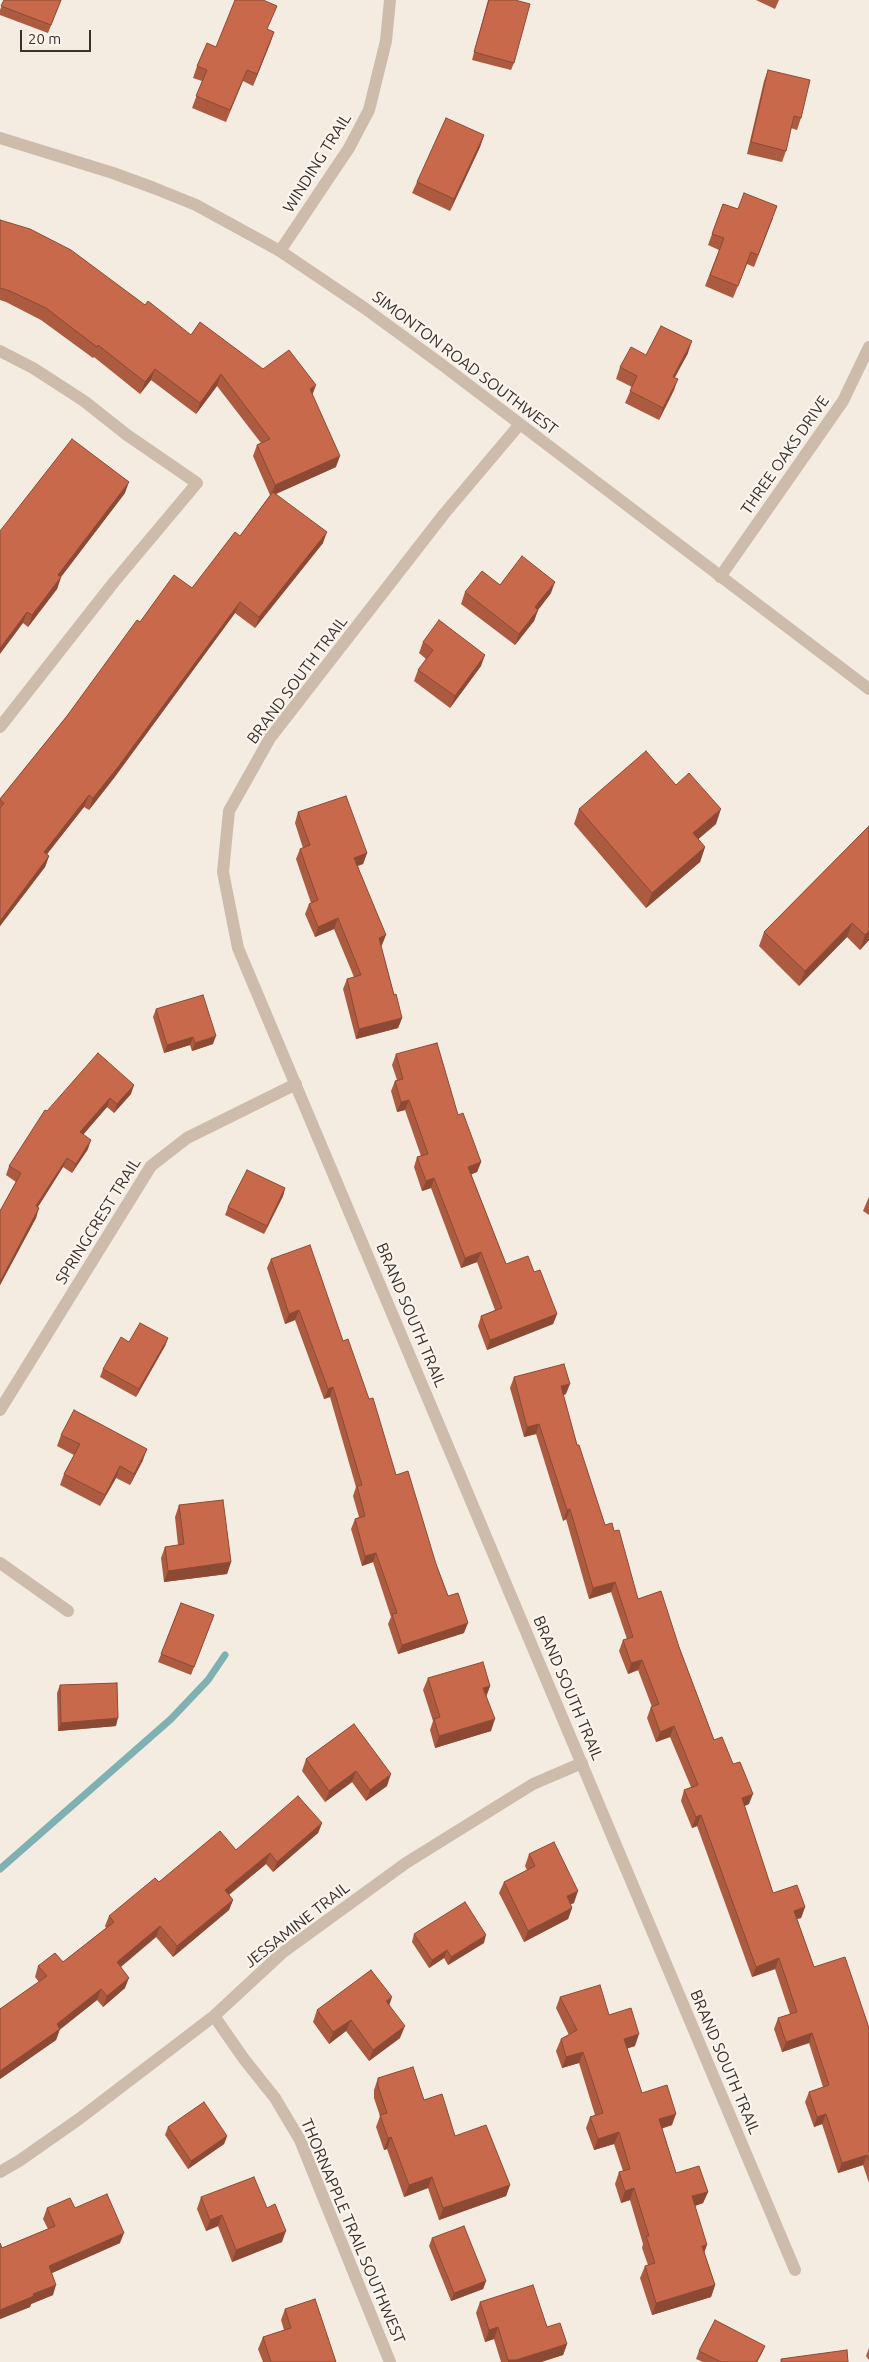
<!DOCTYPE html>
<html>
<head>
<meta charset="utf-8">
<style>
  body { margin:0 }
  #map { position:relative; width:869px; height:2362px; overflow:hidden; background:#f4ebe1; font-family:Ubuntu,sans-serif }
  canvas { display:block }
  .scale { position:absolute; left:20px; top:30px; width:71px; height:22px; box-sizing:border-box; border:2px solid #3b302b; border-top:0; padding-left:6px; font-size:15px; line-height:18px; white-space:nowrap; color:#3b302b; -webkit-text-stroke:4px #fbf5ee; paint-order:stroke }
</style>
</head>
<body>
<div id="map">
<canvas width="869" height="2362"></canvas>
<div class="scale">20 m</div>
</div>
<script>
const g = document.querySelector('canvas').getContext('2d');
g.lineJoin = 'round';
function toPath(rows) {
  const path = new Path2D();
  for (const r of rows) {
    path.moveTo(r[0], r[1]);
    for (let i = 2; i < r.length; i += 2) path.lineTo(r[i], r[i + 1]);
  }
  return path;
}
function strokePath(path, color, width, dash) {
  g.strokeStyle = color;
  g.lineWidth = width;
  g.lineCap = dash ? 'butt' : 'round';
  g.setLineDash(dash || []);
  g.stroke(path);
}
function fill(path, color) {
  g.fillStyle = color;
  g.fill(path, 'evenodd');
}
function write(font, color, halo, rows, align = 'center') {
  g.font = font + ' Ubuntu,sans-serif';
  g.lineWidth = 4.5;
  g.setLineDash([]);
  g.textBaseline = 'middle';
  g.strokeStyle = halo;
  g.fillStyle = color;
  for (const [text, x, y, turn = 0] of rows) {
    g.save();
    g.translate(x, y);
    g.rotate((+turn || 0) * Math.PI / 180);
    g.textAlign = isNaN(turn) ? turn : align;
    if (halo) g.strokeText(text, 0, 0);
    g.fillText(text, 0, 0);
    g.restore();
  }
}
const stream = toPath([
  [0,1869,171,1719,208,1680,225,1655]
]);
const minor = toPath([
  [0,138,113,173,154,188,196,205,280,251,363,307,441,364,869,689],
  [280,251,349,148,369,110,386,41,390,0],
  [0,351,33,368,84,401,127,435,197,483,114,582,0,727],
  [520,424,444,514,270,738,229,811,223,872,238,948,795,2270],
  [720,577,843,401,869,347],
  [0,1410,151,1166,187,1138,296,1084],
  [0,1563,68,1611],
  [214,2016,244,2059,275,2098,300,2140,390,2362],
  [0,2172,19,2161,79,2119,214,2016,282,1953,406,1863,533,1784,582,1763]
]);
const wall = toPath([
  [4,0,61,0,48,33,0,15,0,10],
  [488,0,515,0,514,63,511,70,472,60],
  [756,0,779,0,775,9],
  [268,30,274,32,253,86,243,81,226,122,192,108,202,81,193,78,197,66,216,47],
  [768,70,801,118,797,130,791,128,786,151,782,162,747,154,764,81],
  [484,135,480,147,450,211,412,193,417,182],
  [723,204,738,209,773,218,754,267,747,264,733,298,705,286,719,250,708,245],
  [0,220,145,305,191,335,263,369,312,395,336,467,276,494,323,543,255,628,235,613,114,778,89,810,84,807,47,854,49,856,45,867,0,926,0,799,67,716,140,622,192,588,240,536,270,495,253,456,257,445,261,443,217,386,196,414,151,380,140,394,94,357,93,358,41,320,6,302,0,300],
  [688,353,675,377,674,390,659,420,625,403,632,387,616,379,620,367,646,355],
  [125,493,61,577,57,589,28,627,23,623,0,531],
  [500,585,551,593,538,610,534,621,515,645,461,604,465,592],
  [423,642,481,666,450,708,414,681,418,670,426,659,419,653],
  [676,785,716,824,698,839,705,847,700,862,646,908,574,824,579,809],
  [298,812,367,853,363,864,358,866,382,945,381,946,394,995,402,1018,398,1028,356,1039,343,989,347,979,354,977,334,929,315,937,305,914,309,904,311,903,296,859,300,849,303,848,295,823],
  [869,826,869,940,860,950,847,937,799,986,759,946,764,932],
  [156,1009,213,1044,192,1051,190,1045,164,1053,153,1017],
  [396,1054,458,1115,481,1162,477,1172,471,1174,506,1264,534,1272,557,1314,553,1324,487,1350,478,1326,481,1316,495,1310,477,1262,461,1268,431,1188,422,1191,414,1167,417,1157,421,1156,405,1110,397,1112,391,1091,395,1081,397,1080,392,1065],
  [131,1094,114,1113,107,1107,83,1134,88,1149,72,1173,63,1167,38,1207,36,1218,0,1285,0,1211,16,1182,6,1175,9,1166,47,1111],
  [285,1188,283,1196,264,1234,225,1215,228,1207],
  [869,1197,869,1215,863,1211,868,1199],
  [271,1259,343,1341,396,1475,436,1564,448,1596,464,1633,398,1654,388,1624,391,1617,373,1562,362,1566,351,1529,355,1519,359,1517,353,1496,356,1487,330,1397,324,1399,295,1320,285,1324,267,1268],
  [168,1338,165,1346,136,1397,100,1377,103,1369,129,1342],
  [514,1377,566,1394,563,1395,577,1445,605,1525,614,1531,638,1599,679,1647,714,1740,749,1804,744,1806,773,1893,805,1907,801,1918,797,1919,814,1967,869,2028,869,2183,863,2165,838,2173,822,2124,814,2127,805,2102,809,2092,823,2087,809,2043,782,2052,774,2029,778,2018,790,2014,775,1969,752,1977,697,1826,692,1828,681,1801,684,1790,691,1787,670,1737,656,1742,647,1718,651,1707,652,1707,638,1670,628,1674,619,1651,623,1640,627,1639,611,1592,589,1599,566,1519,563,1521,536,1434,524,1437,510,1388],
  [61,1435,143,1460,130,1485,116,1478,100,1506,60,1485,64,1474,74,1455,57,1446],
  [179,1505,231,1562,227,1574,164,1582,161,1558,165,1547,178,1545,175,1517],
  [181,1603,214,1615,191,1675,158,1662],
  [428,1678,490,1686,486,1697,491,1731,435,1748,430,1730,433,1721,423,1690],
  [60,1685,116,1726,58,1731,57,1693],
  [354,1724,387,1786,366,1801,352,1782,325,1802,302,1771,306,1759],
  [322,1823,318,1833,273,1872,266,1864,229,1895,233,1900,229,1910,173,1957,156,1937,121,1967,125,1988,103,2007,97,2000,60,2029,56,2040,0,2079,0,2009,39,1982,35,1977,38,1966,63,1962,106,1928,105,1926,109,1916,159,1882,236,1850],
  [529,1854,574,1903,570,1904,572,1908,568,1919,524,1942,499,1893,504,1882,527,1870,525,1866],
  [414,1934,484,1943,448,1965,444,1958,429,1968,412,1942],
  [560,1997,609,2015,635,2046,627,2048,642,2093,672,2125,662,2128,676,2173,708,2192,703,2203,695,2206,704,2252,715,2285,711,2297,652,2315,640,2278,645,2266,648,2265,642,2248,643,2244,630,2200,621,2203,615,2184,619,2172,623,2171,614,2144,594,2150,586,2128,590,2117,595,2115,579,2063,562,2068,556,2051,561,2039,569,2035,556,2008],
  [389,2005,400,2038,369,2061,346,2031,329,2044,313,2022,317,2010],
  [378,2078,424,2100,455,2136,510,2185,506,2196,439,2220,428,2188,404,2197,387,2149,384,2150,376,2127,380,2116,374,2098,374,2090],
  [168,2127,227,2136,224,2144,188,2169,165,2135],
  [201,2197,267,2208,282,2242,232,2262,218,2226,206,2231,197,2209],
  [47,2208,75,2208,120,2243,52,2273,53,2295,31,2304,30,2307,0,2319,0,2243,2,2248,48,2229,43,2219],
  [432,2238,486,2281,483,2289,451,2301,429,2246],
  [480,2302,547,2327,567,2344,563,2355,541,2362,501,2362,494,2339,485,2342,476,2313],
  [285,2309,336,2362,263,2362,258,2349,263,2337,284,2330,281,2320],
  [765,2346,757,2362,703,2362,696,2359,699,2351],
  [869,2348,869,2360,866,2356]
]);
const shadedWall = toPath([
  [274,32,270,44,253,86,257,74],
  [484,135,480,147,450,211,454,199],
  [692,341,688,353,669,388,673,377],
  [155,369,151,380,140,394,145,382],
  [221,374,217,386,196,414,200,403],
  [678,379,674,390,659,420,663,408],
  [316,385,312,396,310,389],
  [340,456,336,467,271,496,275,485],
  [129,482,125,493,54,586,58,575],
  [327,532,323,543,255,628,259,617],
  [61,577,57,589,28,627,32,615],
  [555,582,551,593,531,619,535,607],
  [240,602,235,613,114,778,89,810,93,798],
  [538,610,534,621,515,645,519,634],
  [27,612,23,623,0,654,0,648],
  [485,655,481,666,450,708,455,696],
  [89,795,84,807,40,863,44,852],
  [721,809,716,824,688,848,693,833],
  [705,847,700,862,646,908,652,893],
  [367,853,363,864,350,868,354,858],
  [49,856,45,867,0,926,0,921],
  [338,918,334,929,315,937,318,927],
  [852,923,847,937,799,986,805,971],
  [869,931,869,940,860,950,865,935],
  [386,935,382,945,375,948,379,938],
  [402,1018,398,1028,356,1039,359,1029],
  [216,1036,213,1044,192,1051,195,1043],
  [193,1037,190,1045,164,1053,167,1045],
  [134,1085,131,1094,114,1113,117,1104],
  [110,1098,107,1107,77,1142,80,1132],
  [409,1100,405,1110,397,1112,401,1102],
  [91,1140,88,1149,72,1173,76,1164],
  [67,1158,63,1167,32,1216,36,1206],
  [481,1162,477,1172,465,1177,468,1167],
  [434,1178,431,1188,422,1191,426,1181],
  [285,1188,283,1196,264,1234,267,1226],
  [39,1208,36,1218,0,1285,0,1282],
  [481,1252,477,1262,461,1268,465,1258],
  [299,1310,295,1320,285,1324,289,1314],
  [557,1314,553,1324,487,1350,490,1340],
  [168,1338,165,1346,136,1397,139,1389],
  [570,1384,566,1394,557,1397,561,1386],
  [333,1387,330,1397,324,1399,328,1389],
  [539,1424,536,1434,524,1437,527,1427],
  [147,1449,143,1460,130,1485,134,1474],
  [120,1466,116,1478,100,1506,105,1495],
  [570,1509,566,1519,563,1521,567,1510],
  [376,1553,373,1562,362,1566,365,1556],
  [231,1562,227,1574,164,1582,168,1571],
  [615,1582,611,1592,589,1599,593,1588],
  [468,1623,464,1633,398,1654,402,1645],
  [642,1660,638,1670,628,1674,631,1663],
  [490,1686,486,1697,483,1688],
  [118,1718,116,1726,58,1731,61,1723],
  [495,1719,491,1731,435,1748,439,1736],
  [674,1726,670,1737,656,1742,660,1732],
  [356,1771,352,1782,325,1802,329,1791],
  [391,1774,387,1786,366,1801,370,1790],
  [753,1794,749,1804,738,1809,742,1798],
  [701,1815,697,1826,692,1828,696,1817],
  [322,1823,318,1833,273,1872,277,1862],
  [270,1853,266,1864,221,1901,225,1890],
  [578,1891,574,1903,562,1908,567,1896],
  [233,1900,229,1910,173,1957,177,1946],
  [805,1907,801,1918,790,1921,794,1911],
  [572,1908,568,1919,524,1942,528,1931],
  [160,1926,156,1937,113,1973,117,1962],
  [486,1935,484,1943,448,1965,451,1957],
  [447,1950,444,1958,429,1968,432,1960],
  [779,1958,775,1969,752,1977,756,1967],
  [129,1978,125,1988,103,2007,107,1996],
  [101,1989,97,2000,57,2032,60,2029,56,2040,0,2079,0,2071,57,2024],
  [392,1997,388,2009,386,2001],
  [351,2020,346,2031,329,2044,333,2032],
  [405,2026,400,2038,369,2061,373,2050],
  [812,2033,809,2043,782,2052,786,2042],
  [639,2034,635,2046,620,2051,624,2039],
  [583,2052,579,2063,562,2068,566,2057],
  [676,2114,672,2125,655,2131,659,2119],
  [826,2114,822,2124,814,2127,817,2117],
  [619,2132,614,2144,594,2150,598,2139],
  [227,2136,224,2144,188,2169,191,2161],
  [391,2137,387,2149,384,2150,388,2138],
  [867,2155,863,2165,838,2173,842,2163],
  [432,2177,428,2188,404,2197,409,2185],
  [510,2185,506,2196,439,2220,443,2208],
  [634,2188,630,2200,621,2203,625,2191],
  [708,2192,703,2203,688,2208,692,2196],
  [222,2215,218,2226,206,2231,210,2220],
  [286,2231,282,2242,232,2262,236,2250],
  [124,2233,120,2243,45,2276,49,2266],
  [707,2245,703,2256,702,2246],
  [486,2281,483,2289,451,2301,454,2293],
  [56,2285,53,2295,31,2304,30,2307,0,2319,0,2310,33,2294],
  [715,2285,711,2297,652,2315,656,2303],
  [498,2327,494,2339,485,2342,489,2330],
  [567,2344,563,2355,541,2362,508,2362,508,2360],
  [765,2346,762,2353,757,2362,756,2362]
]);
const building = toPath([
  [4,0,61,0,51,25,1,6,4,0],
  [235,0,263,0,277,6,267,29,274,32,257,74,247,70,230,110,196,96,207,70,197,66,207,43,216,47,235,0],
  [489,0,515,0,530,4,514,63,474,52,489,0],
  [768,70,810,80,801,118,794,116,786,151,751,142,768,70],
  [446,118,484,135,454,199,417,182,446,118],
  [744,193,777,206,758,255,751,252,738,286,710,275,724,238,712,234,723,204,738,209,744,193],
  [0,220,30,229,71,250,145,305,148,301,191,335,200,322,263,369,289,350,316,385,310,389,340,456,275,485,257,445,270,439,221,374,200,403,155,369,145,382,98,345,97,347,46,308,10,291,0,288,0,220],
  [661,326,692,341,673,377,678,379,663,408,630,391,637,376,620,367,631,347,646,355,661,326],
  [72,439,129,482,58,575,61,577,32,615,27,612,0,648,0,531,72,439],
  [273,492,327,532,259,617,240,602,118,767,93,798,89,795,44,852,49,856,0,921,0,808,4,803,0,800,0,799,67,716,137,620,140,622,174,575,192,588,235,532,240,536,273,492],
  [522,556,555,582,535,607,538,610,519,634,465,592,482,571,500,585,522,556],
  [439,620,485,655,455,696,418,670,433,650,423,642,439,620],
  [646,751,676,785,689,773,721,809,693,833,705,847,652,893,579,809,646,751],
  [346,796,367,853,354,858,386,935,379,938,394,995,396,994,402,1018,359,1029,347,979,361,975,338,918,318,927,309,904,318,900,300,849,310,845,298,812,346,796],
  [869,826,869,931,865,935,852,923,805,971,764,932,869,826],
  [203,995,216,1036,195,1043,193,1037,167,1045,156,1009,203,995],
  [437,1043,458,1115,463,1113,481,1162,468,1167,506,1264,528,1256,534,1272,540,1270,557,1314,490,1340,481,1316,502,1308,481,1252,465,1258,434,1178,426,1181,417,1157,428,1154,409,1100,401,1102,395,1081,403,1079,396,1054,437,1043],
  [98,1053,134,1085,117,1104,110,1098,80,1132,91,1140,76,1164,67,1158,36,1206,39,1208,0,1282,0,1211,21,1173,9,1166,45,1110,47,1111,98,1053],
  [247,1170,285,1188,267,1226,228,1207,247,1170],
  [310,1245,343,1341,348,1339,369,1399,373,1398,396,1475,408,1471,436,1564,448,1596,458,1593,468,1623,402,1645,392,1614,397,1613,376,1553,365,1556,355,1519,365,1516,357,1486,362,1485,333,1387,328,1389,299,1310,289,1314,271,1259,310,1245],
  [140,1323,168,1338,139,1389,103,1369,121,1337,129,1342,140,1323],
  [564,1364,570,1384,561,1386,577,1445,579,1445,605,1525,612,1523,614,1531,619,1530,638,1599,661,1591,679,1647,714,1740,722,1737,733,1764,740,1762,753,1794,742,1798,773,1893,797,1885,805,1907,794,1911,814,1967,845,1957,869,2028,869,2161,867,2155,842,2163,826,2114,817,2117,809,2092,829,2085,812,2033,786,2042,778,2018,797,2012,779,1958,756,1967,701,1815,696,1817,684,1790,698,1785,674,1726,660,1732,651,1707,659,1704,642,1660,631,1663,623,1640,633,1637,615,1582,593,1588,570,1509,567,1510,539,1424,527,1427,514,1377,564,1364],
  [74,1410,147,1449,134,1474,120,1466,105,1495,64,1474,80,1444,61,1435,74,1410],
  [223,1500,231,1562,168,1571,165,1547,184,1544,179,1505,223,1500],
  [181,1603,214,1615,194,1667,161,1654,181,1603],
  [483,1662,490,1686,483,1688,495,1719,439,1736,434,1719,440,1717,428,1678,483,1662],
  [117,1683,118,1718,61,1723,60,1685,117,1683],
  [354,1724,391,1774,370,1790,356,1771,329,1791,306,1759,354,1724],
  [298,1796,322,1823,277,1862,270,1853,225,1890,233,1900,177,1946,160,1926,117,1962,129,1978,107,1996,101,1989,57,2024,60,2029,0,2071,0,2009,47,1976,38,1966,55,1953,63,1962,114,1922,109,1916,155,1878,159,1882,220,1831,236,1850,298,1796],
  [554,1842,578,1891,567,1896,572,1908,528,1931,504,1882,535,1866,529,1854,554,1842],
  [465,1902,486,1935,451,1957,447,1950,432,1960,414,1934,465,1902],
  [371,1970,392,1997,386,2001,405,2026,373,2050,351,2020,333,2032,317,2010,371,1970],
  [600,1985,609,2015,631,2008,639,2034,624,2039,642,2093,667,2085,676,2114,659,2119,676,2173,699,2166,708,2192,692,2196,707,2245,702,2246,715,2285,656,2303,645,2266,655,2263,646,2236,649,2236,634,2188,625,2191,619,2172,630,2169,619,2132,598,2139,590,2117,603,2113,583,2052,566,2057,561,2039,577,2030,560,1997,600,1985],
  [413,2067,424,2100,442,2094,455,2136,486,2125,510,2185,443,2208,432,2177,409,2185,391,2137,388,2138,380,2115,387,2113,378,2086,378,2078,413,2067],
  [204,2102,227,2136,191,2161,168,2127,204,2102],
  [254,2177,267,2208,275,2204,286,2231,236,2250,222,2215,210,2220,201,2197,254,2177],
  [107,2194,124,2233,49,2266,56,2285,33,2294,34,2296,0,2310,0,2243,2,2248,55,2226,47,2208,70,2198,75,2208,107,2194],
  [464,2226,486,2281,454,2293,432,2238,464,2226],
  [533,2285,547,2327,560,2323,567,2344,516,2360,508,2360,498,2327,489,2330,480,2302,533,2285],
  [315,2299,336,2362,271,2362,263,2337,291,2328,285,2309,315,2299],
  [715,2320,765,2346,756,2362,721,2362,699,2351,715,2320],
  [847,2350,848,2362,781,2362,781,2359,847,2350]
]);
const streetNames = [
  ["WINDING TRAIL",317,163,-58],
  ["SIMONTON ROAD SOUTHWEST",465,363,37],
  ["THREE OAKS DRIVE",785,455,-55],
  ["BRAND SOUTH TRAIL",297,680,-53],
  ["SPRINGCREST TRAIL",98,1221,-58],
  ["BRAND SOUTH TRAIL",411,1315,67],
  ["BRAND SOUTH TRAIL",568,1688,67],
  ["JESSAMINE TRAIL",297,1925,-38],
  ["BRAND SOUTH TRAIL",725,2062,67],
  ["THORNAPPLE TRAIL SOUTHWEST",353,2231,67]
];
strokePath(stream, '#7fb0b2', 7);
strokePath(minor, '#cdbbac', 12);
fill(wall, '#ac5a40');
fill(shadedWall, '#8c4a34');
fill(building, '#c8694b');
strokePath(building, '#8c4a34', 1);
write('16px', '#3b302b', '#fbf5ee', streetNames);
</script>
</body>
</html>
